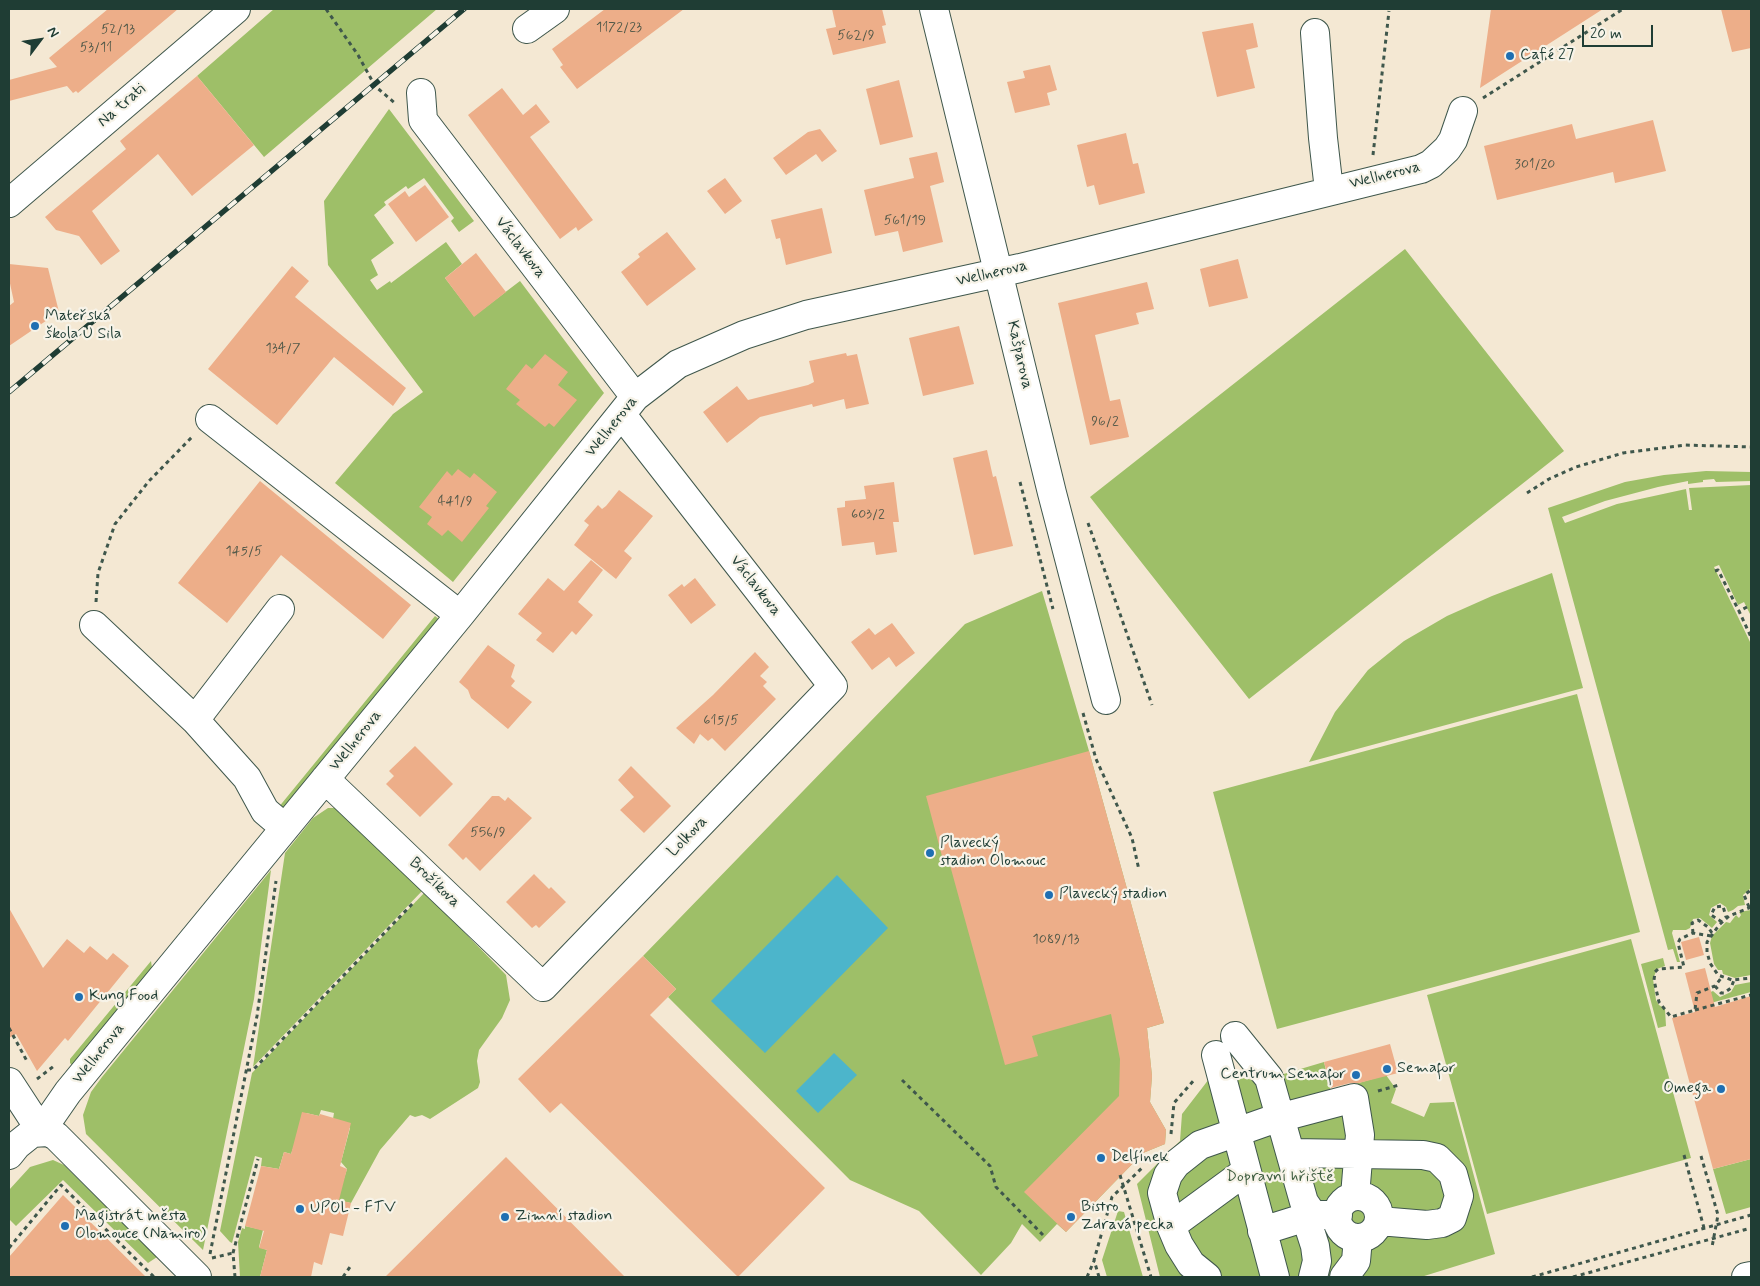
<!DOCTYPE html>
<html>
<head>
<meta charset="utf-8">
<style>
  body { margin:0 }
  #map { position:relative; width:1760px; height:1286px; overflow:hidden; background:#f4e8d3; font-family:Mynerve,sans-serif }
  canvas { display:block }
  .frame { position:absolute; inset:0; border:10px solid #1f3d34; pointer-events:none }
  .north { position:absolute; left:15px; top:15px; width:50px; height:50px; -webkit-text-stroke:4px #f7f3e8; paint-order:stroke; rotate:59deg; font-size:14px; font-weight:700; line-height:20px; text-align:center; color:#1f3d34 }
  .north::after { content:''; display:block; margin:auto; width:18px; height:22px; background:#1f3d34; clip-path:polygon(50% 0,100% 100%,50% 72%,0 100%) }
  .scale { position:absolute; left:1582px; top:25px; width:71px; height:22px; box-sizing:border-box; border:2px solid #1f3d34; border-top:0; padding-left:6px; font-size:15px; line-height:18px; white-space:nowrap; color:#1f3d34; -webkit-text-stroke:4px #f7f3e8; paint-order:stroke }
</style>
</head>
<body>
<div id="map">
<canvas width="1760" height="1286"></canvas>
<div class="frame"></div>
<div class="north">N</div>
<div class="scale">20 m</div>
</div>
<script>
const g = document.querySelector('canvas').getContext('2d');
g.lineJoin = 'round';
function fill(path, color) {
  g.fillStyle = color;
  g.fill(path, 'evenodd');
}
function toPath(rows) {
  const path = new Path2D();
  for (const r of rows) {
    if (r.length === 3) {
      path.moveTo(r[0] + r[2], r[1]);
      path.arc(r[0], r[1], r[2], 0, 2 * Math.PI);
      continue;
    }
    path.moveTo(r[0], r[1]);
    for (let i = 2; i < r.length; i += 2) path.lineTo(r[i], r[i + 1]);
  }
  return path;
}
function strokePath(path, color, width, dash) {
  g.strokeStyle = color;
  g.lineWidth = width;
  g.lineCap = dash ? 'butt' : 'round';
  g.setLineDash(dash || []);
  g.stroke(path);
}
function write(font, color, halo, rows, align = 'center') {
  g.font = font + ' Mynerve,sans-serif';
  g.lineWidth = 4.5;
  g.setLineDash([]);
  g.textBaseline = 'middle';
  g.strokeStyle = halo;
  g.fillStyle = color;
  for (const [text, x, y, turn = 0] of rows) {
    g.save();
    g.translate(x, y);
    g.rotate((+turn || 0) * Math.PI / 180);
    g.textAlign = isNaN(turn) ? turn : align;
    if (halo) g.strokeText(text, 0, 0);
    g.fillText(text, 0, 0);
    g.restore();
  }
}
const green = toPath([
  [274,9,437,9,264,157,197,76],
  [389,109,474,221,459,232,451,221,454,218,424,178,408,189,406,186,384,202,386,205,374,215,394,243,371,260,378,275,370,280,377,290,390,281,391,283,446,242,462,264,445,278,474,316,520,281,604,393,453,582,335,483,393,414,423,392,328,265,324,201],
  [1405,249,1564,451,1249,699,1090,497],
  [1706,471,1751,472,1751,481,1716,482,1714,479,1703,480,1703,482,1688,484,1688,481,1658,487,1605,501,1562,517,1565,523,1617,504,1686,489,1689,510,1692,510,1689,488,1751,485,1751,616,1744,602,1738,605,1719,565,1714,567,1751,644,1751,888,1743,895,1745,905,1738,906,1733,910,1728,912,1726,907,1720,903,1711,908,1709,915,1717,922,1712,928,1700,918,1693,919,1690,928,1686,930,1673,930,1672,933,1680,962,1677,962,1673,949,1668,950,1548,508,1625,482,1664,475],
  [1552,573,1583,688,1309,762,1335,712,1368,670,1404,641,1447,616,1492,596],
  [1042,591,1089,751,1164,1023,1147,1028,1152,1076,1150,1102,1166,1130,1165,1144,1143,1153,1066,1232,1057,1224,1040,1242,1022,1224,1011,1243,981,1275,919,1211,850,1180,668,997,676,989,643,956,965,624],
  [435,616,440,620,283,812,278,808],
  [1577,694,1640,932,1277,1029,1213,792],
  [328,808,336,808,423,890,253,1067,285,853,313,818],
  [271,870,254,999,203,1250,86,1134,83,1115,91,1092,102,1077],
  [425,892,506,975,510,1000,502,1018,479,1050,477,1061,480,1082,478,1088,430,1119,422,1115,415,1117,410,1115,380,1150,351,1203,337,1200,347,1169,341,1162,350,1128,333,1119,334,1113,321,1110,319,1116,306,1113,291,1154,284,1152,279,1169,261,1166,262,1158,255,1156,236,1228,232,1243,230,1242,220,1231,252,1073],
  [1751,910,1751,975,1735,978,1723,974,1722,970,1718,970,1714,964,1710,943,1712,936,1726,922,1730,923,1736,915,1739,918,1741,915,1739,912],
  [1631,939,1691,1158,1487,1214,1427,995],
  [1663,958,1665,966,1657,969,1653,979,1656,1000,1659,1005,1665,1009,1666,1026,1658,1028,1641,964],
  [151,961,152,968,74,1067,70,1063,70,1059],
  [1751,982,1751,992,1696,1007,1701,996,1713,991,1720,997,1731,992,1735,985],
  [1324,1062,1331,1091,1386,1075,1396,1089,1391,1103,1424,1117,1430,1103,1454,1102,1495,1254,1421,1277,1160,1277,1137,1184,1180,1141,1182,1114,1209,1079,1225,1075,1260,1081],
  [1751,1159,1751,1207,1726,1214,1713,1169],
  [53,1160,64,1165,157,1257,148,1263,63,1180,16,1226,9,1219,9,1190,30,1167],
  [1118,1211,1124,1212,1143,1277,1107,1277,1102,1260],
  [245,1226,263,1230,259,1247,267,1250,260,1277,240,1277,238,1242,242,1228,245,1229]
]);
const water = toPath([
  [837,875,888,928,765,1053,711,1001],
  [834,1053,857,1075,818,1113,796,1091]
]);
const building = toPath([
  [108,9,178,9,78,93,76,91,73,93,67,86,9,101,9,80,57,67,49,58],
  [605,9,684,9,577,89,560,67,563,65,552,49],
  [832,9,882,9,886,25,882,26,886,43,833,55,826,29,836,27],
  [1491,9,1603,9,1480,88],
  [1721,9,1751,9,1751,48,1732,52],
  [1253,23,1258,47,1246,50,1255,88,1217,97,1202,32],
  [1050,65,1057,90,1047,93,1050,105,1015,113,1007,82,1025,78,1023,71],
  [197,76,254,145,192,196,158,154,92,211,120,251,101,265,79,236,56,230,45,217,126,149,120,141],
  [899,80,913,137,880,145,866,89],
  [502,88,523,115,536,104,550,122,530,137,593,220,578,231,576,227,560,239,468,115],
  [1653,120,1666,171,1615,183,1613,172,1497,200,1484,146,1572,124,1576,139],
  [820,129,837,151,822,162,816,154,786,175,773,158,808,132],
  [1126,133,1133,164,1138,163,1145,193,1099,205,1094,185,1087,187,1077,145],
  [937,152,944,182,930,186,943,242,903,252,898,231,875,236,864,190,914,178,909,158],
  [725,178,742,201,725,214,707,191],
  [425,185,449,217,416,242,388,204,405,191,409,197],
  [822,208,832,253,786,265,780,238,776,239,771,220],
  [667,232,696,269,647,306,621,272,640,257,638,254],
  [476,253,506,292,474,317,445,278],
  [1238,259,1248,298,1209,307,1200,269],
  [9,264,48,268,59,312,9,346,9,306,14,302,9,279],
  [292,266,309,281,295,297,406,388,393,406,334,357,277,425,208,369],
  [1147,282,1154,309,1136,313,1139,324,1095,335,1110,401,1120,399,1129,437,1090,445,1058,303],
  [959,326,974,384,923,396,909,338],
  [846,353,847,356,857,354,869,404,846,409,844,399,813,407,812,404,760,417,727,443,703,412,737,386,748,400,808,385,814,382,809,361],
  [545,354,568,372,558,385,577,400,554,427,549,423,545,427,516,404,520,400,506,389,526,364,532,369],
  [987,450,993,477,996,476,1013,546,974,555,953,458],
  [458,469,470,478,474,473,497,492,486,506,489,508,462,542,448,530,442,536,427,524,432,517,419,507,447,471,452,476],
  [260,481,411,605,383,639,281,555,227,623,178,583],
  [894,482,899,522,893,522,897,552,876,555,874,542,842,546,837,508,845,507,845,501,866,499,864,486],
  [619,490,653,516,624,551,632,558,616,579,574,545,589,525,584,521,598,505,602,509,606,506],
  [591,560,603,570,578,602,593,615,576,635,572,631,553,653,536,640,542,633,518,614,548,578,564,591],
  [695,578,716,605,691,624,668,595,682,584,684,587],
  [892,623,915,653,896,667,889,657,872,670,851,642,869,628,875,635],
  [488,645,515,665,511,677,515,681,511,686,532,702,508,729,471,698,468,690,459,682],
  [755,652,769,667,760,676,767,682,763,686,776,699,725,751,712,738,708,741,700,734,694,744,676,728,713,695],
  [415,746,453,784,420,817,386,784,394,776,389,771],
  [1089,751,1164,1023,1147,1028,1152,1076,1150,1102,1166,1130,1165,1144,1143,1153,1066,1232,1024,1192,1119,1096,1120,1059,1111,1014,1032,1036,1038,1056,1005,1065,948,858,943,860,926,796],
  [631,766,671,806,644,833,620,810,634,797,618,780],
  [492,796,499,796,505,801,508,797,532,818,480,871,466,857,463,860,448,845],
  [534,874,549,889,551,887,566,902,539,928,536,925,532,928,506,902],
  [9,908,43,968,67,939,84,953,90,946,107,960,113,953,129,966,68,1041,65,1038,37,1071,16,1034,9,1038],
  [1699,937,1704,955,1686,960,1681,942],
  [643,956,676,989,650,1015,825,1188,738,1277,561,1103,550,1113,518,1079],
  [1705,968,1715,1007,1751,996,1751,1159,1713,1169,1672,1018,1695,1012,1685,973],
  [1390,1044,1398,1073,1359,1083,1350,1083,1331,1088,1324,1062],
  [302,1112,319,1116,320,1114,351,1123,340,1166,347,1169,339,1200,351,1203,343,1236,330,1233,322,1265,314,1262,311,1277,260,1277,267,1250,259,1248,264,1231,245,1226,261,1166,279,1169,284,1152,291,1154],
  [506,1157,625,1277,385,1277],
  [63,1195,146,1277,9,1277,9,1257]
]);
const path = toPath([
  [326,9,358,55,375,86,396,104],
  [1483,98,1623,9],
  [1373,155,1389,11],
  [1020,482,1053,609],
  [1527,493,1549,479,1576,467,1623,453,1685,445,1751,447],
  [1088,523,1152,705],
  [1715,571,1718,570,1739,611],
  [96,602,98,573,115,524,149,481,193,436],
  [1747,607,1739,611,1751,637],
  [1083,713,1096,759,1132,838,1139,870],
  [1749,907,1744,895,1751,890],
  [1751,907,1729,916,1719,925,1707,942,1707,952,1710,963,1718,975,1732,980,1751,978],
  [1722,922,1711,915,1715,907,1723,906,1726,917],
  [1693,933,1692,923,1698,920,1708,927,1712,933],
  [1711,936,1693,933,1680,939,1678,943,1684,967,1658,969,1655,972,1654,980,1659,1002,1671,1017,1695,1010,1697,993,1715,986,1722,977],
  [1715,986,1721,993,1724,993,1731,988,1734,980],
  [1695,1010,1751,995],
  [9,1028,28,1063],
  [247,1070,253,1070,415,901],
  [37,1079,54,1066],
  [902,1080,990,1166,996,1187,1045,1237],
  [1378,1091,1399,1085],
  [1171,1134,1174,1103,1195,1079],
  [1684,1155,1704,1228],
  [1701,1156,1718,1215,1712,1247],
  [9,1248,61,1185,154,1277],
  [210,1254,257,1016,276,881],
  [212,1258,233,1253],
  [235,1277,233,1253,258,1159],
  [343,1277,350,1267],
  [1087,1277,1094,1261],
  [1099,1277,1094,1260,1112,1197,1144,1166],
  [1532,1277,1751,1215],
  [1573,1277,1751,1228]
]);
const minor = toPath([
  [934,9,1052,493,1106,700],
  [527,29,555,9],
  [1315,33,1323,138,1329,190],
  [421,93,423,120,635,397],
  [9,203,236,9],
  [210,419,460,615],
  [94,625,195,720,247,778,265,811,285,828],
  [195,720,280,609],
  [325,779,543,987,833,686,622,415],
  [1235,1036,1269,1078,1304,1202,1313,1215,1338,1215],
  [1216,1055,1275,1277],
  [9,1082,41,1131,68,1092,460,615,635,397,678,364,744,335,806,315,1020,268,1421,169,1431,164,1447,149,1453,140,1463,111],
  [1291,1153,1423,1155,1437,1158,1453,1174,1459,1196,1452,1218,1442,1223,1427,1225,1379,1221],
  [1358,1217,21],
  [1306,1218,1315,1246,1317,1261,1313,1277],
  [1171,1226,1246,1171],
  [1262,1231,1313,1215],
  [1207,1277,1191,1264,1179,1245,1171,1226,1162,1193,1168,1175,1176,1164,1200,1145,1271,1120,1354,1098,1360,1135,1355,1196],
  [1344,1277,1356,1261,1358,1238],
  [1746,1277,1751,1276]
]);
const major = toPath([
  [9,1155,17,1145,32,1133,48,1132,56,1136,197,1277]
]);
const rail = toPath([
  [9,392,464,9]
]);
const pathBridge = toPath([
  [1120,1175,1151,1277]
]);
const markers = [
  [1510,56,5,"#1f6fb2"],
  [35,326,5,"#1f6fb2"],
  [930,853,5,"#1f6fb2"],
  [1049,895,5,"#1f6fb2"],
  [79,997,5,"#1f6fb2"],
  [1387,1069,5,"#1f6fb2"],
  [1356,1075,5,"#1f6fb2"],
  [1721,1089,5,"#1f6fb2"],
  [1101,1158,5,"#1f6fb2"],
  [300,1209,5,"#1f6fb2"],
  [505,1217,5,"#1f6fb2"],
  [1071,1217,5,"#1f6fb2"],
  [65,1226,5,"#1f6fb2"]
];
const numberNames = [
  ["1172/23",619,28],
  ["52/13",118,30],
  ["562/9",856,36],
  ["53/11",96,48],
  ["301/20",1535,165],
  ["561/19",905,221],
  ["134/7",283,349],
  ["96/2",1105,422],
  ["441/9",455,502],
  ["603/2",868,515],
  ["145/5",244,552],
  ["615/5",721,721],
  ["556/9",488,833],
  ["1089/13",1056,940]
];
const poiNames = [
  ["Café 27",1520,56],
  ["Mateřská",45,317],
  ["škola U Sila",45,335],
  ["Plavecký",940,844],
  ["stadion Olomouc",940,862],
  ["Plavecký stadion",1059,895],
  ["Kung Food",89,997],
  ["Semafor",1397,1069],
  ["Centrum Semafor",1346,1075,"right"],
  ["Omega",1711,1089,"right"],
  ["Delfínek",1111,1158],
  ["Bistro",1081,1208],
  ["Zdravá pecka",1081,1226],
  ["UPOL - FTV",310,1209],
  ["Magistrát města",75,1217],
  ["Olomouce (Namiro)",75,1235],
  ["Zimní stadion",515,1217]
];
const streetNames = [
  ["Na trati",122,106,-41],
  ["Wellnerova",1385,176,-14],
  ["Václavkova",520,248,53],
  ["Wellnerova",992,274,-13],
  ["Kašparova",1019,355,77],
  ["Wellnerova",612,427,-51],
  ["Václavkova",755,586,52],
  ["Wellnerova",356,741,-51],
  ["Lolkova",688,837,-46],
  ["Brožíkova",434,883,44],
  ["Wellnerova",99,1054,-51]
];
const parkNames = [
  ["Dopravní hřiště",1280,1178]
];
fill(green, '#9ebf68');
fill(water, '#4cb5cb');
fill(building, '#edae89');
strokePath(minor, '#3f574c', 30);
strokePath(major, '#3f574c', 30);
strokePath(path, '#3f574c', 3, [4, 4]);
strokePath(minor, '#fff', 28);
strokePath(major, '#fff', 28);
strokePath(rail, '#1f3d34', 5.5);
strokePath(rail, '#f7f3e8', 4, [11]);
strokePath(pathBridge, '#3f574c', 3, [4, 4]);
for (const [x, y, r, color] of markers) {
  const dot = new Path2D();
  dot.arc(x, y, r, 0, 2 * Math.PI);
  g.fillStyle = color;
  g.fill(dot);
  strokePath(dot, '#f7f3e8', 2);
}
write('14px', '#525949', null, numberNames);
write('16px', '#1f3d34', '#f7f3e8', poiNames, 'left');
write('16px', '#1f3d34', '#f7f3e8', streetNames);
write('16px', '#3f5e41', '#f7f3e8', parkNames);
</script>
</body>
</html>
